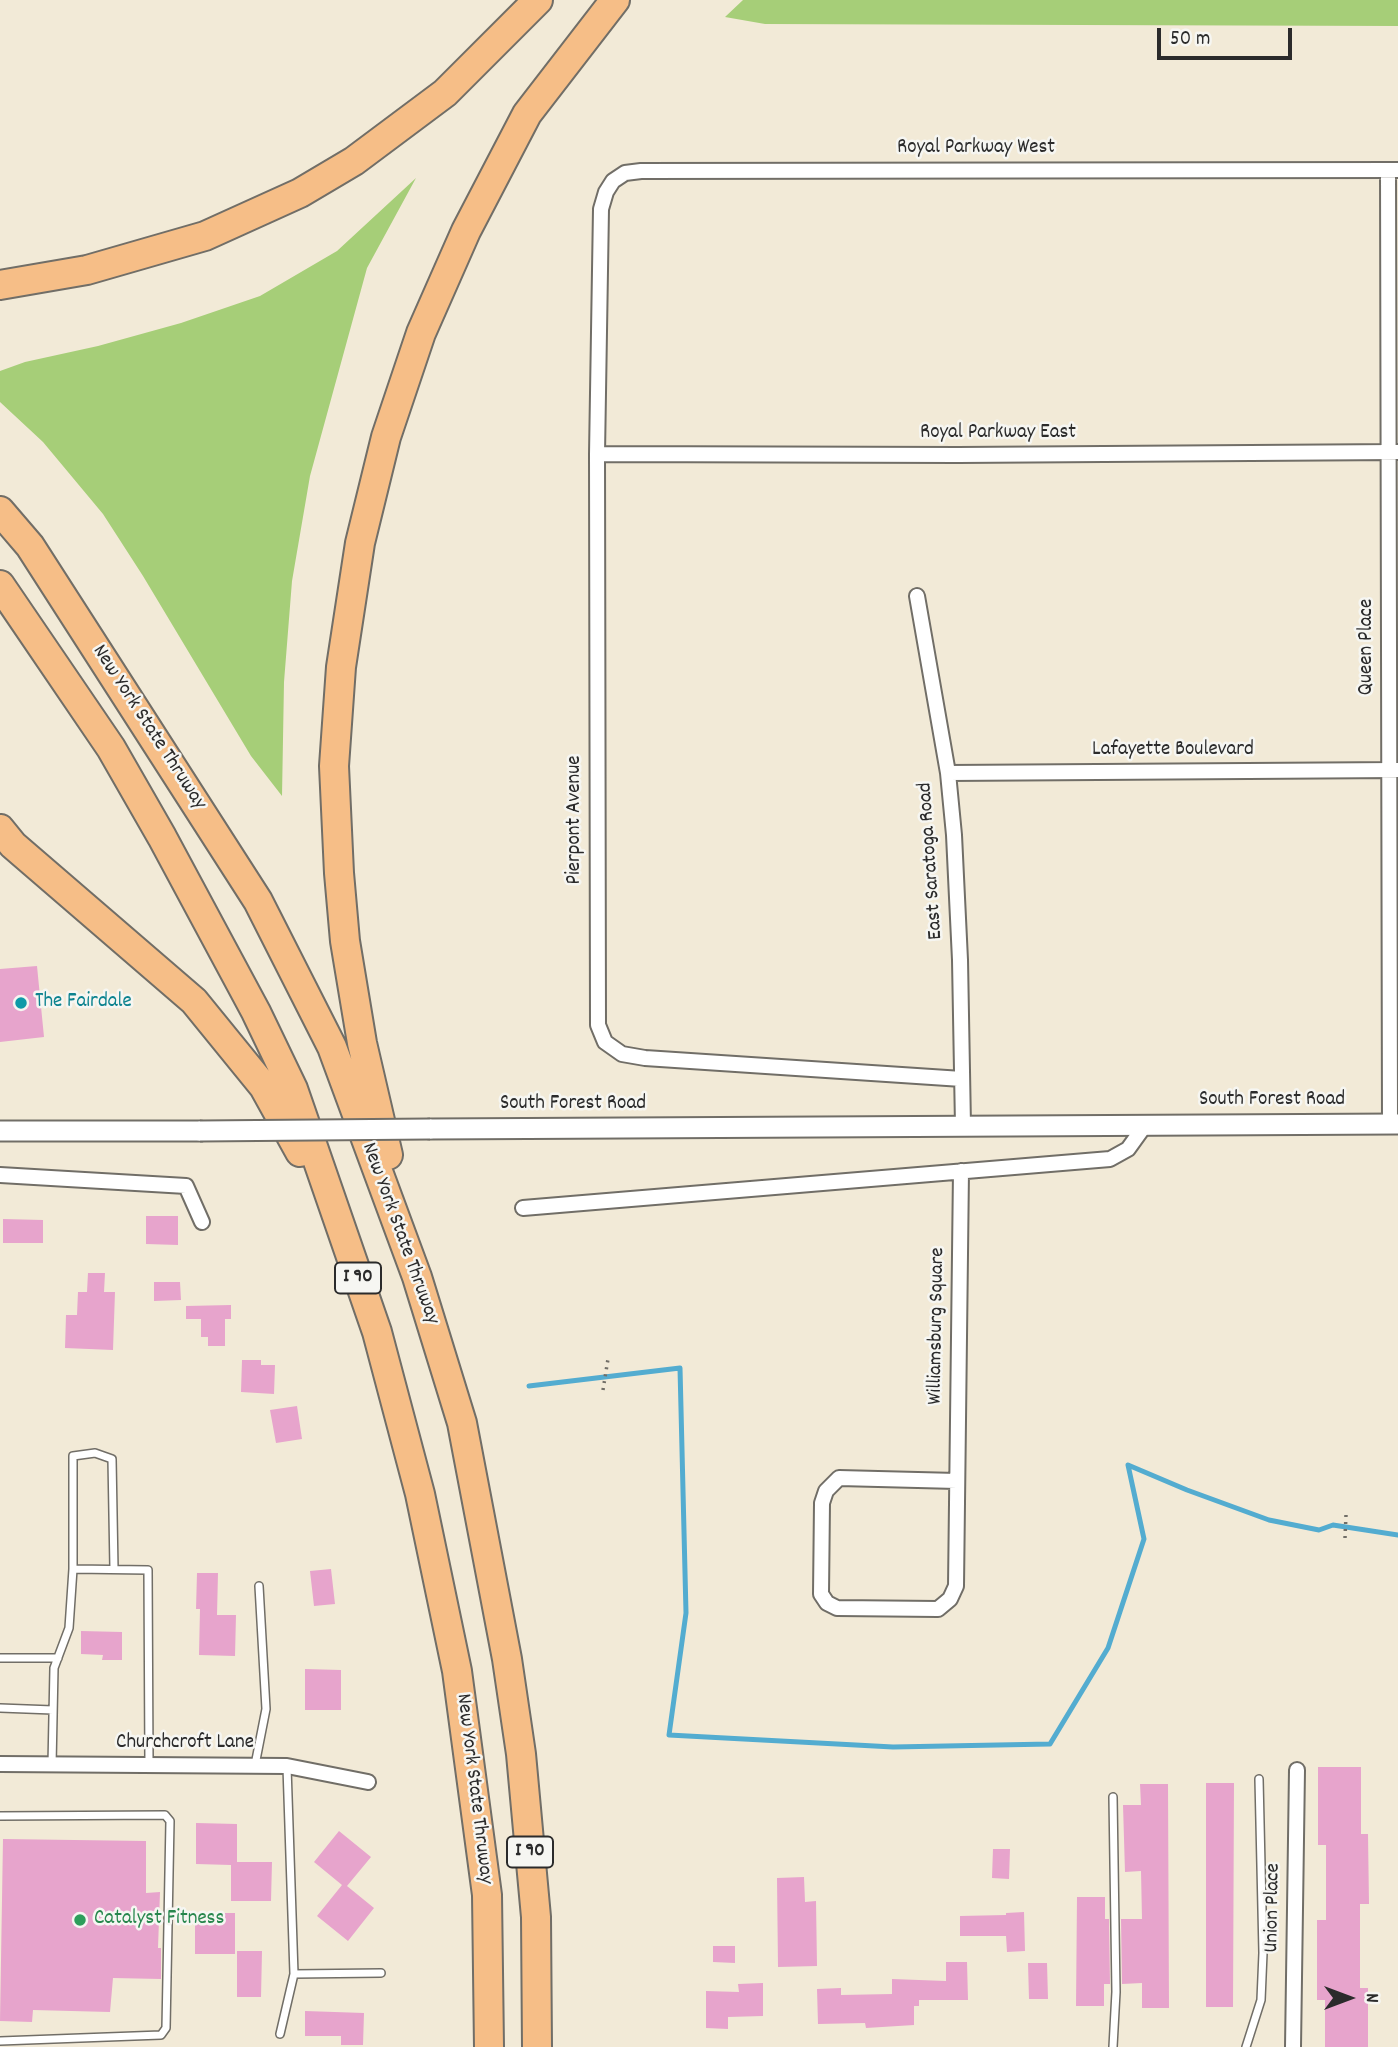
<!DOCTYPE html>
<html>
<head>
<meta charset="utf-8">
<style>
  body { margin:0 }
  #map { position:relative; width:1398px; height:2047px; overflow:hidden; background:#f2ead7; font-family:Dekko,sans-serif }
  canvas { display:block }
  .north { position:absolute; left:1314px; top:1963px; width:70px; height:70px; -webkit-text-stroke:5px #f6f6f2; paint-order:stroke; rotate:90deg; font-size:19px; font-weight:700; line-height:28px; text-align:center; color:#2b2b2b }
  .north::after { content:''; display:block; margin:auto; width:24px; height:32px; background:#2b2b2b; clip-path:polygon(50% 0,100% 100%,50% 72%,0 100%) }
  .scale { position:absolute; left:1157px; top:28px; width:135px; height:32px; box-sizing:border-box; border:4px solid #2b2b2b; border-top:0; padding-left:9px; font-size:21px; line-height:24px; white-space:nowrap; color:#2b2b2b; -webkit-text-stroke:5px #f6f6f2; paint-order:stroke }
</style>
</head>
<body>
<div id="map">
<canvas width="1398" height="2047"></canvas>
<div class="north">N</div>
<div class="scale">50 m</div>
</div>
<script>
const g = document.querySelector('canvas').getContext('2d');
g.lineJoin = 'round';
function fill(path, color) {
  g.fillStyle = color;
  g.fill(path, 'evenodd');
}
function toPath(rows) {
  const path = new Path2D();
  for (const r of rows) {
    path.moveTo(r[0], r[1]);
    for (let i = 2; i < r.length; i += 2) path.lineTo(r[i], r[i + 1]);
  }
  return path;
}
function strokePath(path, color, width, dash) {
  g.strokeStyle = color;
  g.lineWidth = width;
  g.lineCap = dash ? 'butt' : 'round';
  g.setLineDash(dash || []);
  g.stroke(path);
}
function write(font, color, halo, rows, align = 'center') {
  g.font = font + ' Dekko,sans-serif';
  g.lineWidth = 5;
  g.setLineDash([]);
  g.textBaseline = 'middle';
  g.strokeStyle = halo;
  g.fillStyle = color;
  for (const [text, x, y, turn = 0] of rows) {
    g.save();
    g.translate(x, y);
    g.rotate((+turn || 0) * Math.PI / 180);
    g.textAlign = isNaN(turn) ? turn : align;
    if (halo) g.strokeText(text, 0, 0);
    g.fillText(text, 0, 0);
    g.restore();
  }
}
const green = toPath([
  [743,0,1398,0,1398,26,765,24,725,17],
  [416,178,367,268,310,476,292,581,284,682,282,796,251,756,143,576,103,514,43,442,0,402,0,371,25,362,98,346,181,323,260,296,337,251]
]);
const stream = toPath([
  [529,1386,680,1368,686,1613,669,1735,893,1747,1050,1744,1108,1648,1144,1539,1128,1465,1187,1490,1269,1520,1319,1530,1333,1525,1398,1535]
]);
const building = toPath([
  [37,966,44,1037,0,1042,0,969],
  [146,1216,178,1216,178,1245,146,1244],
  [3,1219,43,1220,43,1243,3,1243],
  [88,1273,105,1273,104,1292,115,1292,113,1350,65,1348,66,1315,77,1315,78,1292,87,1292],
  [154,1282,180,1282,181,1300,154,1301],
  [231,1305,231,1319,225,1319,225,1346,208,1346,208,1337,201,1337,201,1319,186,1319,186,1306],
  [242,1360,261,1360,261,1365,275,1365,274,1394,241,1392],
  [297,1406,302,1439,276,1443,270,1410],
  [331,1569,335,1604,314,1606,310,1571],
  [197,1573,218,1573,217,1615,236,1615,235,1656,199,1655,200,1609,196,1609],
  [81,1631,122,1632,122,1660,102,1660,103,1655,81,1654],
  [305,1669,341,1670,341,1710,305,1710],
  [1318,1767,1361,1767,1361,1834,1368,1834,1369,1904,1360,1904,1360,1988,1368,1988,1368,2047,1325,2047,1325,2000,1317,2000,1317,1920,1326,1920,1326,1845,1318,1845],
  [1206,1783,1234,1783,1233,2007,1206,2007],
  [1140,1784,1168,1784,1169,2008,1142,2008,1142,1983,1122,1984,1121,1919,1142,1919,1141,1871,1125,1872,1123,1805,1141,1805],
  [196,1823,237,1824,237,1862,272,1862,271,1901,231,1901,231,1865,196,1864],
  [339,1831,371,1857,347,1886,374,1908,348,1941,317,1916,342,1885,314,1862],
  [3,1839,146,1841,146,1893,160,1892,158,1948,161,1948,161,1979,113,1978,110,2012,33,2010,32,2022,0,2021],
  [993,1849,1010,1849,1009,1879,992,1878],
  [804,1877,805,1902,816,1901,817,1966,778,1967,777,1878],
  [1077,1897,1105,1897,1105,1919,1109,1919,1110,1984,1104,1984,1104,2006,1076,2006],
  [1024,1912,1025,1951,1007,1952,1006,1936,960,1936,960,1916,1006,1915,1006,1913],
  [195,1913,235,1913,235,1954,195,1954],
  [713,1946,735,1946,735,1963,713,1962],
  [237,1951,262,1951,261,1997,237,1997],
  [946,1962,967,1962,968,2000,919,2000,919,2006,914,2006,914,2025,866,2028,865,2023,818,2024,817,1989,841,1988,841,1995,892,1994,892,1979,946,1981],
  [1028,1963,1047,1963,1048,1999,1029,1999],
  [763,1983,763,2016,728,2017,728,2029,706,2028,706,1991,739,1992,738,1984],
  [305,2011,364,2013,363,2045,341,2045,341,2036,305,2036]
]);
const path = toPath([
  [603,1390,608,1359],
  [1345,1538,1346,1515]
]);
const service = toPath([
  [73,1569,73,1456,95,1453,112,1459,114,1569],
  [0,1658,58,1658],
  [0,1708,53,1710],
  [52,1765,54,1668,69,1628,73,1569,148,1570,149,1765],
  [255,1765,266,1709,259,1586],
  [0,1816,165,1815,170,1821,166,2028,161,2035,0,2041],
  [294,1974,381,1973],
  [280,2034,294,1974,287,1767],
  [1113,2047,1116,1992,1113,1797],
  [1246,2047,1261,2000,1263,1953,1259,1779]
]);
const minor = toPath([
  [1388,170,1390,1124],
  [597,454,958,455,1397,452],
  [917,596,948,773,954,835,960,960,963,1126],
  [948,773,1397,770],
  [962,1079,645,1058,622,1054,605,1042,598,1025,597,454,601,209,606,192,613,181,625,173,641,171,1398,170],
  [0,1175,186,1186,202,1222],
  [523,1208,1110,1159,1128,1149,1146,1124],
  [957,1481,839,1478,826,1491,822,1503,821,1594,827,1603,837,1608,938,1609,950,1599,956,1586,961,1171],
  [0,1764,287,1766,368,1782],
  [1293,2047,1297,1770]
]);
const tertiary = toPath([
  [430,1129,1398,1124],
  [0,1131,200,1131]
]);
const motorway = toPath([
  [0,285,87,270,205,236,300,193,354,161,445,93,538,0],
  [0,511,30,546,258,901,332,1047,417,1277,462,1423,507,1659,521,1754,536,1917,537,2047],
  [0,585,111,748,162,837,256,1012,293,1089,377,1332,420,1494,457,1671,487,1895,489,2047],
  [0,829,13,845,194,1001,264,1087,300,1152],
  [388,1155,362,1043,345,941,339,873,334,766,341,667,360,543,386,437,421,333,466,231,527,114,615,0]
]);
const tertiaryBridge = toPath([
  [200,1131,430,1129]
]);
const markers = [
  [21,1003,7,"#0f9aa8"],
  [80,1920,7,"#2e9e5b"]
];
const shields = [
  [358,1278,46],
  [530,1852,46]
];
const shieldNames = [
  ["I 90",358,1278],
  ["I 90",530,1852]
];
const streetNames = [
  ["Royal Parkway West",976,149],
  ["Royal Parkway East",998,434],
  ["Queen Place",1368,647,-90],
  ["New York State Thruway",148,728,57],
  ["Lafayette Boulevard",1173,751],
  ["Pierpont Avenue",576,820,-90],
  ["East Saratoga Road",932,861,-94],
  ["South Forest Road",1272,1101],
  ["South Forest Road",573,1105],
  ["New York State Thruway",399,1234,70],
  ["Williamsburg Square",938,1326,-89],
  ["Churchcroft Lane",185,1744],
  ["New York State Thruway",473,1789,83],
  ["Union Place",1274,1908,-89]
];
const cultureNames = [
  ["The Fairdale",35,1003]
];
const leisureNames = [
  ["Catalyst Fitness",94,1920]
];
fill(green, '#a6ce78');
strokePath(stream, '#53acd0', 5);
fill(building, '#e7a4cc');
strokePath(service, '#716e67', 10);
strokePath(minor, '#716e67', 18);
strokePath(tertiary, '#716e67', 23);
strokePath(motorway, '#716e67', 32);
strokePath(path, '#716e67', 3.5, [2, 5]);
strokePath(service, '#fff', 7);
strokePath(minor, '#fff', 14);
strokePath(tertiary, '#fff', 19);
strokePath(motorway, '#f6be87', 28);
strokePath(tertiaryBridge, '#716e67', 23, []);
strokePath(tertiaryBridge, '#fff', 19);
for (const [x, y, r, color] of markers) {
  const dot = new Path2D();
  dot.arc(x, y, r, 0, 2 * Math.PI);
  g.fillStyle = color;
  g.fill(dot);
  strokePath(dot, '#f6f6f2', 2.5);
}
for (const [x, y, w] of shields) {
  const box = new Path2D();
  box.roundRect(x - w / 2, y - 15.5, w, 31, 5);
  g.fillStyle = '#f6f6f2';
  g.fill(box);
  strokePath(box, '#2b2b2b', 2);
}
write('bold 19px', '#2b2b2b', null, shieldNames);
write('21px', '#2b2b2b', '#f6f6f2', streetNames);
write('21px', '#0d838f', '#f6f6f2', cultureNames, 'left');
write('21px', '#27864d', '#f6f6f2', leisureNames, 'left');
</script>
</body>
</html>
